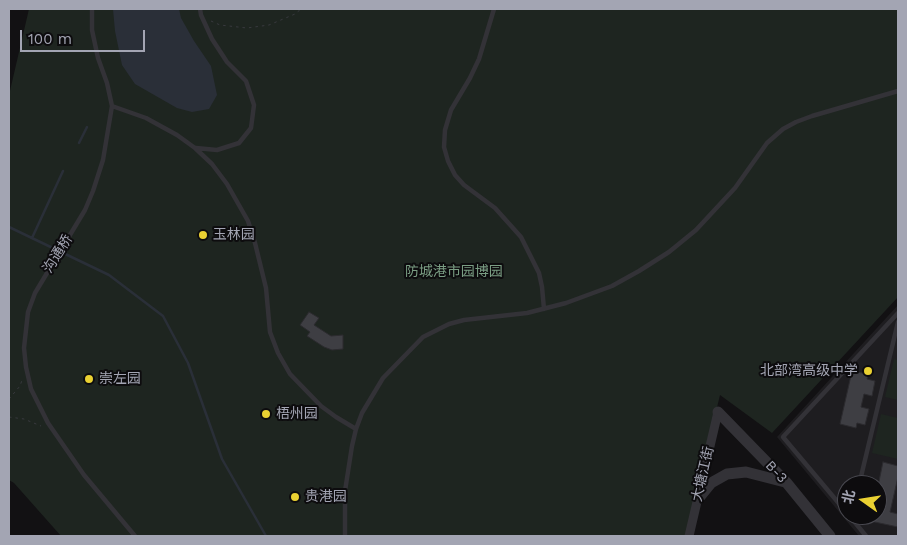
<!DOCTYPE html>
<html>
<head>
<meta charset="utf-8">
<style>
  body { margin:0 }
  #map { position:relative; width:907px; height:545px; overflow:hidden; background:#121113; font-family:"Work Sans","Noto Sans SC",sans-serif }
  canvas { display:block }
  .frame { position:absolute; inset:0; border:10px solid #a3a5b3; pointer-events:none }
  .north { position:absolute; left:837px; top:475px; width:50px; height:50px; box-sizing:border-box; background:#0d0c0e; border:1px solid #494950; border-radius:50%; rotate:283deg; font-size:14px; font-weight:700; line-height:20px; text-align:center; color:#a3a5b3 }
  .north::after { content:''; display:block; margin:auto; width:18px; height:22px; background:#ead132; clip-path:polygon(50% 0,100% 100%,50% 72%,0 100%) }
  .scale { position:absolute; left:20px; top:30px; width:125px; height:22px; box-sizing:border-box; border:2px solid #a3a5b3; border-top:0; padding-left:6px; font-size:15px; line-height:18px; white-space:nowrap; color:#a3a5b3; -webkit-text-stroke:4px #0d0c0e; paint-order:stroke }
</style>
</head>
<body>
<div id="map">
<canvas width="907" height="545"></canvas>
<div class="frame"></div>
<div class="north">北</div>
<div class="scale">100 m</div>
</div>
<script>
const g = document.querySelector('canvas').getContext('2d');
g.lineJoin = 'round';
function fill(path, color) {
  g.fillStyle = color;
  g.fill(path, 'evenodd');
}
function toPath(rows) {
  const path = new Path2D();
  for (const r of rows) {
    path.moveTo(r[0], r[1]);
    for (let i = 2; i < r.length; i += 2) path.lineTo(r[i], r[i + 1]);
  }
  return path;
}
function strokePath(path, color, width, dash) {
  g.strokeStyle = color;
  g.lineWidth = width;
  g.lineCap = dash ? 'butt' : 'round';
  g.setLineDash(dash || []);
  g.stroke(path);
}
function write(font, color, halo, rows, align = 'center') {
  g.font = font + ' "Work Sans","Noto Sans SC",sans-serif';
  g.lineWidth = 4;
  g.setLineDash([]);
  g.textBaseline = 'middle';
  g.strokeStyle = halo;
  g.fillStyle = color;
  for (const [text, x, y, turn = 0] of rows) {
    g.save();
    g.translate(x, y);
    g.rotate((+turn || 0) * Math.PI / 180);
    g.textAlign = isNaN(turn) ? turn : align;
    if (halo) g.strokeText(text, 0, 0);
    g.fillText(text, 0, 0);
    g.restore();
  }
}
const built = toPath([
  [898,305,898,536,859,536,777,437],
  [847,485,877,485,877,515,847,515]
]);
const green = toPath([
  [29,9,898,9,898,297,772,433,720,395,686,536,61,536,14,483,9,480,9,95],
  [894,359,898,360,898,400,885,397],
  [881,414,898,418,898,459,872,453]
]);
const water = toPath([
  [113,9,179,9,181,18,194,41,211,66,217,95,209,109,192,112,177,108,135,84,122,65,115,31]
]);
const stream = toPath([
  [79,143,87,127],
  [9,227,109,275,163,316,188,363,222,459,266,536],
  [32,238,63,171]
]);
const building = toPath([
  [309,312,319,318,314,325,331,336,343,335,343,349,332,350,324,347,307,336,310,332,300,325,309,312],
  [852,371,868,374,867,379,875,381,872,396,864,394,861,407,869,409,865,425,857,423,856,428,840,424,852,371],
  [883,462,898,466,898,477,890,512,898,514,898,527,870,521,872,515,877,515,877,491,883,462]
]);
const path = toPath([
  [211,21,220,25,247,28,269,25,295,14,301,9],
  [9,399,20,386,22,380],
  [9,417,24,419,41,426]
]);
const service = toPath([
  [92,9,92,30,98,58,107,83,112,106,146,118,177,135,195,148,212,164,227,184,248,221,255,243,266,288,270,332,278,353,290,374,321,406,336,417,356,429,362,413,383,378,423,337,449,324,464,320,527,313,566,303,612,286,639,271,669,252,696,230,735,188,767,143,783,129,796,122,812,116,898,91],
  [494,9,479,59,470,78,451,110,445,130,444,147,448,161,455,175,464,185,495,208,521,237,539,273,542,287,544,309],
  [112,106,103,160,93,191,85,210,35,293,28,312,24,348,26,367,31,389,48,423,84,475,135,536],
  [196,148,217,150,239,143,251,128,254,105,246,81,227,62,212,39,201,15,200,9],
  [859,485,898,322],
  [847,513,783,437,898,313],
  [849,515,866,536],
  [345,536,345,491,352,446,356,429]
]);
const minor = toPath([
  [689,536,718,412]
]);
const tertiary = toPath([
  [718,412,786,482,830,536],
  [698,499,711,483,727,474,746,472,785,482]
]);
const markers = [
  [203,235,5,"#ead132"],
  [868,371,5,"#ead132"],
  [89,379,5,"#ead132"],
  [266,414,5,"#ead132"],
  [295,497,5,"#ead132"]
];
const poiNames = [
  ["玉林园",213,235],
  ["北部湾高级中学",858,371,"right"],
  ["崇左园",99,379],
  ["梧州园",276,414],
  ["贵港园",305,497]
];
const streetNames = [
  ["沟通桥",58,254,-58],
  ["B-3",776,472,46],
  ["大塘江街",703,474,-77]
];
const parkNames = [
  ["防城港市园博园",454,272]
];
fill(built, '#1e1d20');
fill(green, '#1e2520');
fill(water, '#2a2f38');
strokePath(stream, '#2a2f38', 2.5);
fill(building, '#3e3e43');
strokePath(building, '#2c2b2f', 1);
strokePath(path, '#38393e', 1, [2.5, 4]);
strokePath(service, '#333237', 4.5);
strokePath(minor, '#333237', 9);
strokePath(tertiary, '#333237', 11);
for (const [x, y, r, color] of markers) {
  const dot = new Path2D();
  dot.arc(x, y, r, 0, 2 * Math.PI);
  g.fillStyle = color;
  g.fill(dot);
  strokePath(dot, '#0d0c0e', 2);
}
write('14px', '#a3a5b3', '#0d0c0e', poiNames, 'left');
write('14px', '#a3a5b3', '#0d0c0e', streetNames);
write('14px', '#7a9d83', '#0d0c0e', parkNames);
</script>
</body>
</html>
